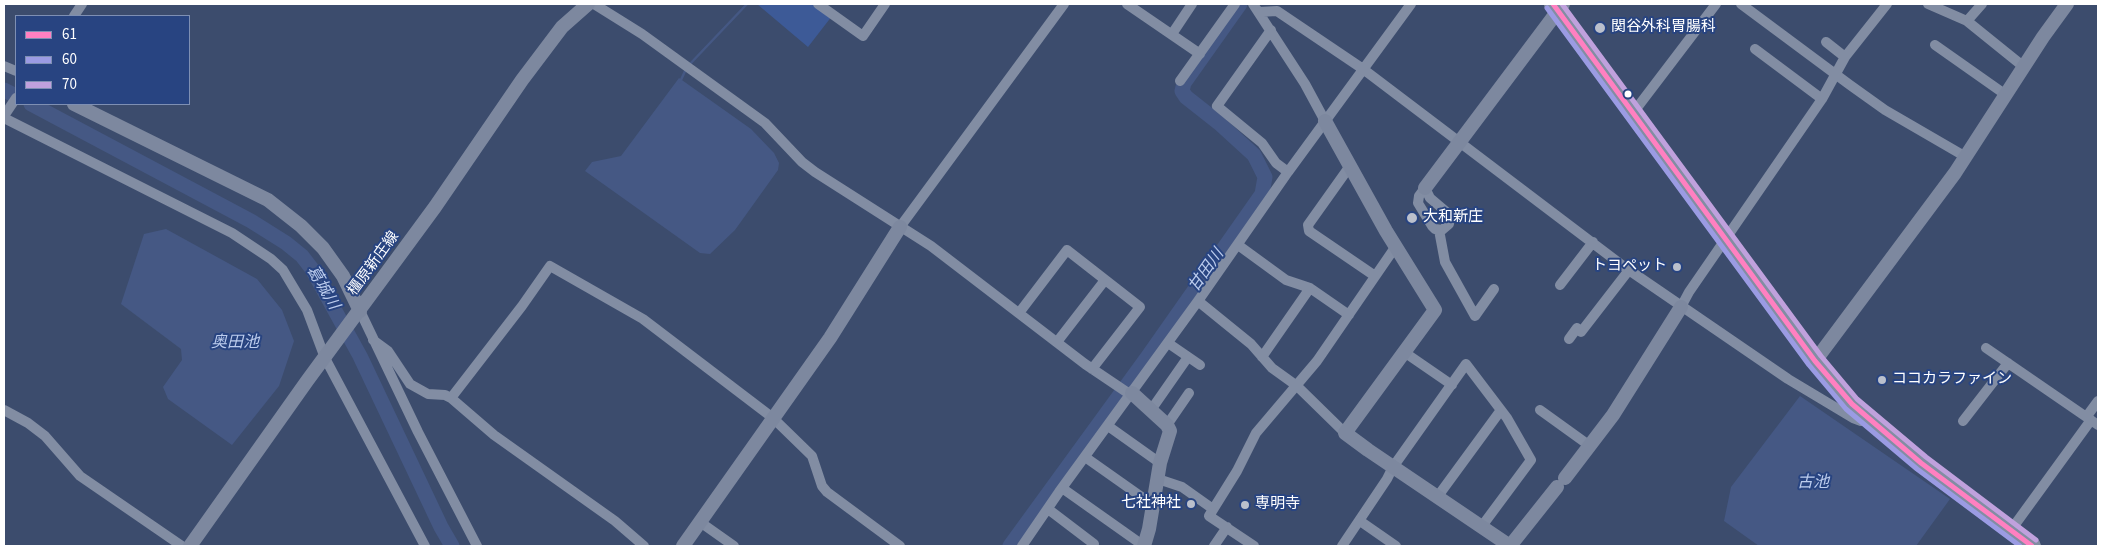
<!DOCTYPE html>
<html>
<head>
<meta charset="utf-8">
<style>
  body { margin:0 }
  #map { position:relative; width:2102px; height:550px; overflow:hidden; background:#3c4c6d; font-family:"Source Sans 3",sans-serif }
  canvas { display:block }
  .frame { position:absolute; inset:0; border:5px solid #fff; pointer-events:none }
  .legend { position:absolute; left:15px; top:15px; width:175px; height:90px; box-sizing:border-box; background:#284481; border:1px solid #7e8fb3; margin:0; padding:6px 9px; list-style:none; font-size:15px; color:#fff }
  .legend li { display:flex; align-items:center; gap:10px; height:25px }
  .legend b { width:25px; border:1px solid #7e8fb3 }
</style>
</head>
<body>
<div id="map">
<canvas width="2102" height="550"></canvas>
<div class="frame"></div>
<ul class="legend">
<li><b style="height:6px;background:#ff80c1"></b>61</li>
<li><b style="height:6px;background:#9b9be3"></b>60</li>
<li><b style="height:6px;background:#c0a1dd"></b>70</li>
</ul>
</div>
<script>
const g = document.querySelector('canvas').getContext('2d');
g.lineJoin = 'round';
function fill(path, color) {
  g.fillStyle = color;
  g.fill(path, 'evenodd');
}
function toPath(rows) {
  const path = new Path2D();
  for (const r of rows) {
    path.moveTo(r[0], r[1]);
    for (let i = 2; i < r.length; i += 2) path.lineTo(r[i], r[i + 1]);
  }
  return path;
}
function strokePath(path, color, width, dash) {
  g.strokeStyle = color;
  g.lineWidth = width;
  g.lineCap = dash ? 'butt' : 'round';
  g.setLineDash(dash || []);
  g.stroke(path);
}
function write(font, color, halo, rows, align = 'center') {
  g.font = font + ' "Source Sans 3","Noto Sans JP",sans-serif';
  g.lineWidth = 4;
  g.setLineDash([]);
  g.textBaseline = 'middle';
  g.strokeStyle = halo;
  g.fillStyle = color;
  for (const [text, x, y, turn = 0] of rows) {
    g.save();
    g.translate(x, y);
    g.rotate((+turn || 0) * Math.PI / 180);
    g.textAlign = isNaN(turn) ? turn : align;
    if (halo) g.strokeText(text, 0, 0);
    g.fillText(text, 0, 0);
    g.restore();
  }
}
const green = toPath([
  [757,4,814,4,832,16,808,47]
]);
const water = toPath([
  [679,78,751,129,774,153,779,163,778,170,735,230,710,254,700,253,585,171,592,162,621,156],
  [166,229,257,279,282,310,294,341,279,386,232,445,168,399,163,387,182,360,181,349,121,304,144,234],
  [1800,396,1950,499,1916,546,1759,546,1724,521,1731,487]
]);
const stream = toPath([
  [689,65,747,4],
  [680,82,686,69]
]);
const river = toPath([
  [4,90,16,96],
  [31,104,251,221,286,243,302,256,312,269,360,356,441,527,452,546],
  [1010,546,1149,355,1262,194,1265,177,1254,155,1219,123,1186,97,1182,91,1184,83,1240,4]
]);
const street = toPath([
  [594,4,642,34,765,123,802,162,815,172,931,246,1085,364,1131,395],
  [818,4,863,36,885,4],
  [1127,4,1200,54],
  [1253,4,1305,84,1325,121],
  [1741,4,1850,85,1885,110,1966,157],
  [1928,4,1967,21,2024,67],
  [1259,12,1277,11,1363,69,1623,266,1788,379,1853,418,1861,421,1870,420],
  [74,16,82,4],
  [1967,21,1982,4],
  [1271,30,1217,106,1262,143,1276,163,1288,172],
  [1172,34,1192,4],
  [1826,42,1845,57],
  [1935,45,2006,95],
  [1755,49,1822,99],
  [4,66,16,71],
  [1180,81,1235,4],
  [1633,113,1716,4],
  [4,116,16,98],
  [4,118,232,233,271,259,283,270,307,310,325,358,425,546],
  [1350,166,1308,225,1309,231,1375,276],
  [1425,188,1430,198,1450,215,1449,224,1442,230,1435,229,1432,226,1418,203,1419,196,1425,188],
  [900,227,1064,4],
  [1439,230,1445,262,1475,316,1494,289],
  [1238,245,1286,280,1310,288,1349,315],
  [1560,285,1593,242],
  [1198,301,1251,344,1272,368,1297,386,1345,433],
  [1681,307,1689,292,1822,99,1845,57,1887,4],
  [360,311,418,432,477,546],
  [1019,313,1067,250,1140,307,1092,369],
  [1569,339,1577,328,1581,332,1629,270],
  [373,340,388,351,410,384,428,394,445,395,451,398,494,435,615,521,644,546],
  [1057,342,1105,280],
  [1168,343,1200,365],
  [1986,348,2098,425],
  [1404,352,1452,385],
  [1262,357,1310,288],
  [451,398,522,306,550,266,643,319,773,418,812,456,822,486,827,492,900,546],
  [4,410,28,423,45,436,80,476,182,546],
  [1151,410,1188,357],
  [1540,410,1590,446],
  [2087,416,2098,401],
  [1963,421,2008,363],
  [1167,425,1189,393],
  [1108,426,1160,463],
  [1085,457,1153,505],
  [1158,479,1182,487,1213,509],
  [1062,488,1144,546],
  [1438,496,1501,410],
  [1048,509,1094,544],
  [1360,521,1396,546],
  [700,522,734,546],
  [2011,530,2091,420],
  [1022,546,1059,492,1198,301,1288,172,1411,4],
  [1214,546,1227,527],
  [1254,546,1209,516,1237,471,1256,433,1317,361,1396,246],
  [1342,546,1387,479,1393,467,1466,364,1507,418,1531,460,1482,526]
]);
const secondary = toPath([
  [74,104,268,200,301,226,323,248,343,276,360,311],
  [1325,121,1386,231,1435,310,1345,433,1368,450,1510,546],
  [1425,188,1563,4],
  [1815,361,1955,173,2043,37,2067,4],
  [1132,393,1167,425,1170,431,1160,463,1149,529,1144,546],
  [1565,478,1613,415,1681,307],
  [190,546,307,381,435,207,522,80,562,27,588,4],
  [683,546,830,338,900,227],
  [1510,546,1557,487]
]);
const highway = toPath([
  [1553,4,1815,361,1852,404,1921,463,2032,546]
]);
const bus1 = toPath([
  [1553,4,1815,361,1852,404,1921,463,2032,546]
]);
const bus2 = toPath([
  [1547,8,1809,365,1846,409,1917,469,2020,546]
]);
const bus3 = toPath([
  [1562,4,1821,356,1857,399,1926,457,2036,540]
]);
const markers = [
  [1600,28,6,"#bbc0cc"],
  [1628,94,4.5,"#fff"],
  [1412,218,6,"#bbc0cc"],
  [1677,267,5,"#bbc0cc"],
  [1882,380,5,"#bbc0cc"],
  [1191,504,5,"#bbc0cc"],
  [1245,505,5,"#bbc0cc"]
];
const poiNames = [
  ["関谷外科胃腸科",1611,28],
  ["大和新庄",1423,218],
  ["トヨペット",1667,267,"right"],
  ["ココカラファイン",1892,380],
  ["七社神社",1181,504,"right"],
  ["専明寺",1255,505]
];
const streetNames = [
  ["橿原新庄線",374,264,-54]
];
const waterNames = [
  ["甘田川",1207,271,-55],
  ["葛城川",322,288,59],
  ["奥田池",235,343],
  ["古池",1813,483]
];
fill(green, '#3d5a97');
fill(water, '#455884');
strokePath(stream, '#455884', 2.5);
strokePath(river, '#455884', 15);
strokePath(street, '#828da3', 10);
strokePath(secondary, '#7d889f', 14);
strokePath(highway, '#828da3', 18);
strokePath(bus1, '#ff80c1', 5);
strokePath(bus2, '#9b9be3', 5);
strokePath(bus3, '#c0a1dd', 5);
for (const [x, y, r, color] of markers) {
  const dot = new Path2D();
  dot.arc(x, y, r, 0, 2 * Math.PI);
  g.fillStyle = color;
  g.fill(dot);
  strokePath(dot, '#284481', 2);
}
write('15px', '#fff', '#284481', poiNames, 'left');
write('15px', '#fff', '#284481', streetNames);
write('italic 16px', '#bccced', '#284481', waterNames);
</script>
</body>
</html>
